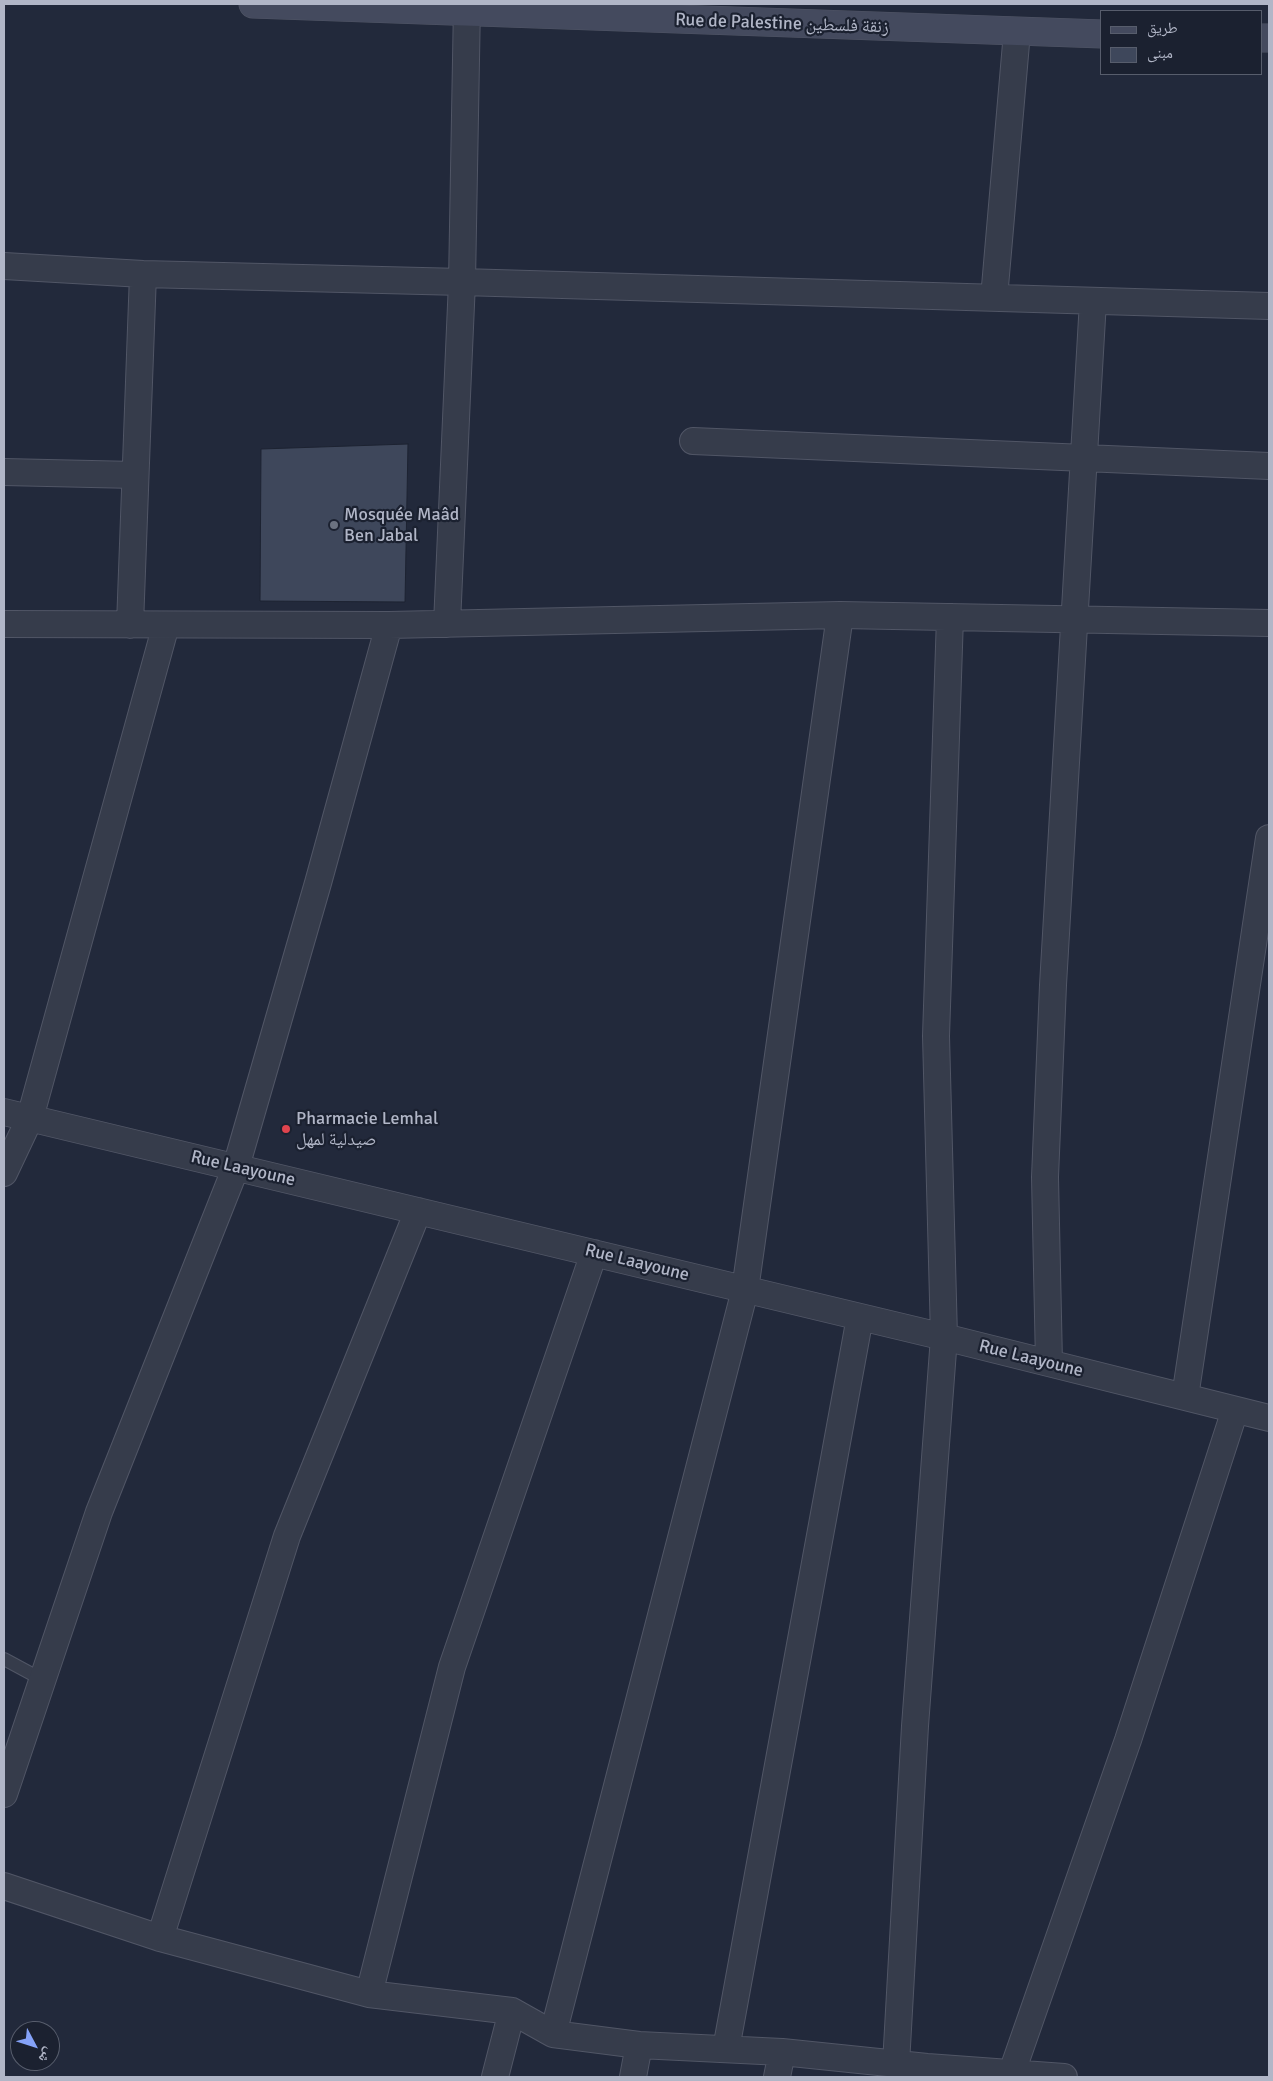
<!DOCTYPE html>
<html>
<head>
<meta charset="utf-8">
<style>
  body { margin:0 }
  #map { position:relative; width:1273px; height:2081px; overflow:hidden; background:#22293b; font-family:Signika,"Noto Naskh Arabic",sans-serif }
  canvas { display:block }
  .frame { position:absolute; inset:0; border:5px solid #b1b6c7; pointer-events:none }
  .legend { position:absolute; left:1100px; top:10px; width:162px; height:65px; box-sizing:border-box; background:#1b2130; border:1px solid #575d6c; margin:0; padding:6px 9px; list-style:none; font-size:15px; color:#b1b6c7 }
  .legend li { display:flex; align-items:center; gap:10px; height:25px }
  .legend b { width:25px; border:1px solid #575d6c }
  .north { position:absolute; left:10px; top:2021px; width:50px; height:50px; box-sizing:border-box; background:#1b2130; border:1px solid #575d6c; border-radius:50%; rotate:130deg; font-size:14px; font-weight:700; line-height:20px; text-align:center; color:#b1b6c7 }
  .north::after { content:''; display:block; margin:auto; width:18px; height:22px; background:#85a2f8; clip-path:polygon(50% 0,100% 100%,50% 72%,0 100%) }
</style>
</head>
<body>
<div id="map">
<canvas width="1273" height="2081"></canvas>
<div class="frame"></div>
<ul class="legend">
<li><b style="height:6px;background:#444a5e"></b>طريق</li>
<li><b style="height:14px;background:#3e475b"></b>مبنى</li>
</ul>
<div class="north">ش</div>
</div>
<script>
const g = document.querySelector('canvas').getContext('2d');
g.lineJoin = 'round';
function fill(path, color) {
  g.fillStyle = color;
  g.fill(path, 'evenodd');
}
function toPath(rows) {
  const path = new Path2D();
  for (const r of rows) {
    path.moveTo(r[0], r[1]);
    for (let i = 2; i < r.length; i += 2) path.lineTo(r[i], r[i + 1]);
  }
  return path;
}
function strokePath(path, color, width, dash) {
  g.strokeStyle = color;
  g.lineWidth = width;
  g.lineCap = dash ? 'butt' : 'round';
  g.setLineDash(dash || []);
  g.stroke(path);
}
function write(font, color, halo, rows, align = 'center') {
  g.font = font + ' Signika,"Noto Naskh Arabic",sans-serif';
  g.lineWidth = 4.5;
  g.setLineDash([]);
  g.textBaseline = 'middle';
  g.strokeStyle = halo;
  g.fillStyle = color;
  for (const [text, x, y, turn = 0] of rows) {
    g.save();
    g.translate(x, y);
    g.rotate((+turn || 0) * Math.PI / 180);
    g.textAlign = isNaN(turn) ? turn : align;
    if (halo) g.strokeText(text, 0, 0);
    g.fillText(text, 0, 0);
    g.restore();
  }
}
const building = toPath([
  [408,444,405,602,260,601,261,449,408,444]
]);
const service = toPath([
  [4,1659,43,1680]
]);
const minor = toPath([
  [4,266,143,274,462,282,1269,306],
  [994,298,1017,32],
  [693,441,1269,466],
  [4,472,135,475],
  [4,624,389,625,840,615,1269,623],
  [447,624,462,282,467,4],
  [130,625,143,274],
  [4,1112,944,1337,1269,1418],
  [4,1173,30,1118,166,625],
  [1049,1363,1045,1177,1053,985,1093,301],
  [1185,1397,1269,838],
  [4,1794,99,1512,236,1167,318,883,389,625],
  [4,1886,160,1938,369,1994,512,2011,553,2034,639,2045,782,2052,927,2067,1064,2077],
  [160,1938,287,1536,418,1211],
  [369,1994,452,1667,594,1253],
  [553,2034,745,1290,840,615],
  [726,2049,860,1317],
  [896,2064,915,1726,944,1337,936,1036,950,617],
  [1012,2072,1128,1740,1235,1410],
  [495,2077,512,2011],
  [633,2077,639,2045],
  [777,2077,782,2052]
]);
const secondary = toPath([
  [253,4,1102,34],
  [1262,38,1269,38]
]);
const markers = [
  [334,525,5,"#6b7280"],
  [286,1129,5,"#e0444e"]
];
const streetNames = [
  ["Rue de Palestine زنقة فلسطين",782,24,2],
  ["Rue Laayoune",243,1169,13],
  ["Rue Laayoune",637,1263,14],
  ["Rue Laayoune",1031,1359,14]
];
const poiNames = [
  ["Mosquée Maâd",344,515],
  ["Ben Jabal",344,536],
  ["Pharmacie Lemhal",296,1119],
  ["صيدلية لمهل",296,1140]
];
fill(building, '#3e475b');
strokePath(building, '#1d2332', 1);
strokePath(service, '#515666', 14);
strokePath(minor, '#515666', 28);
strokePath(secondary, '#515666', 29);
strokePath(service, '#363c4b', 12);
strokePath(minor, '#363c4b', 26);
strokePath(secondary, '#444a5e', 28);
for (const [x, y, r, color] of markers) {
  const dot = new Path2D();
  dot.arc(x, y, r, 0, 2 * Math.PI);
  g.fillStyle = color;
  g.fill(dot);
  strokePath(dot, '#1b2130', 2);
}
write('18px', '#b1b6c7', '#1b2130', streetNames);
write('18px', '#b1b6c7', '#1b2130', poiNames, 'left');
</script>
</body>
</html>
